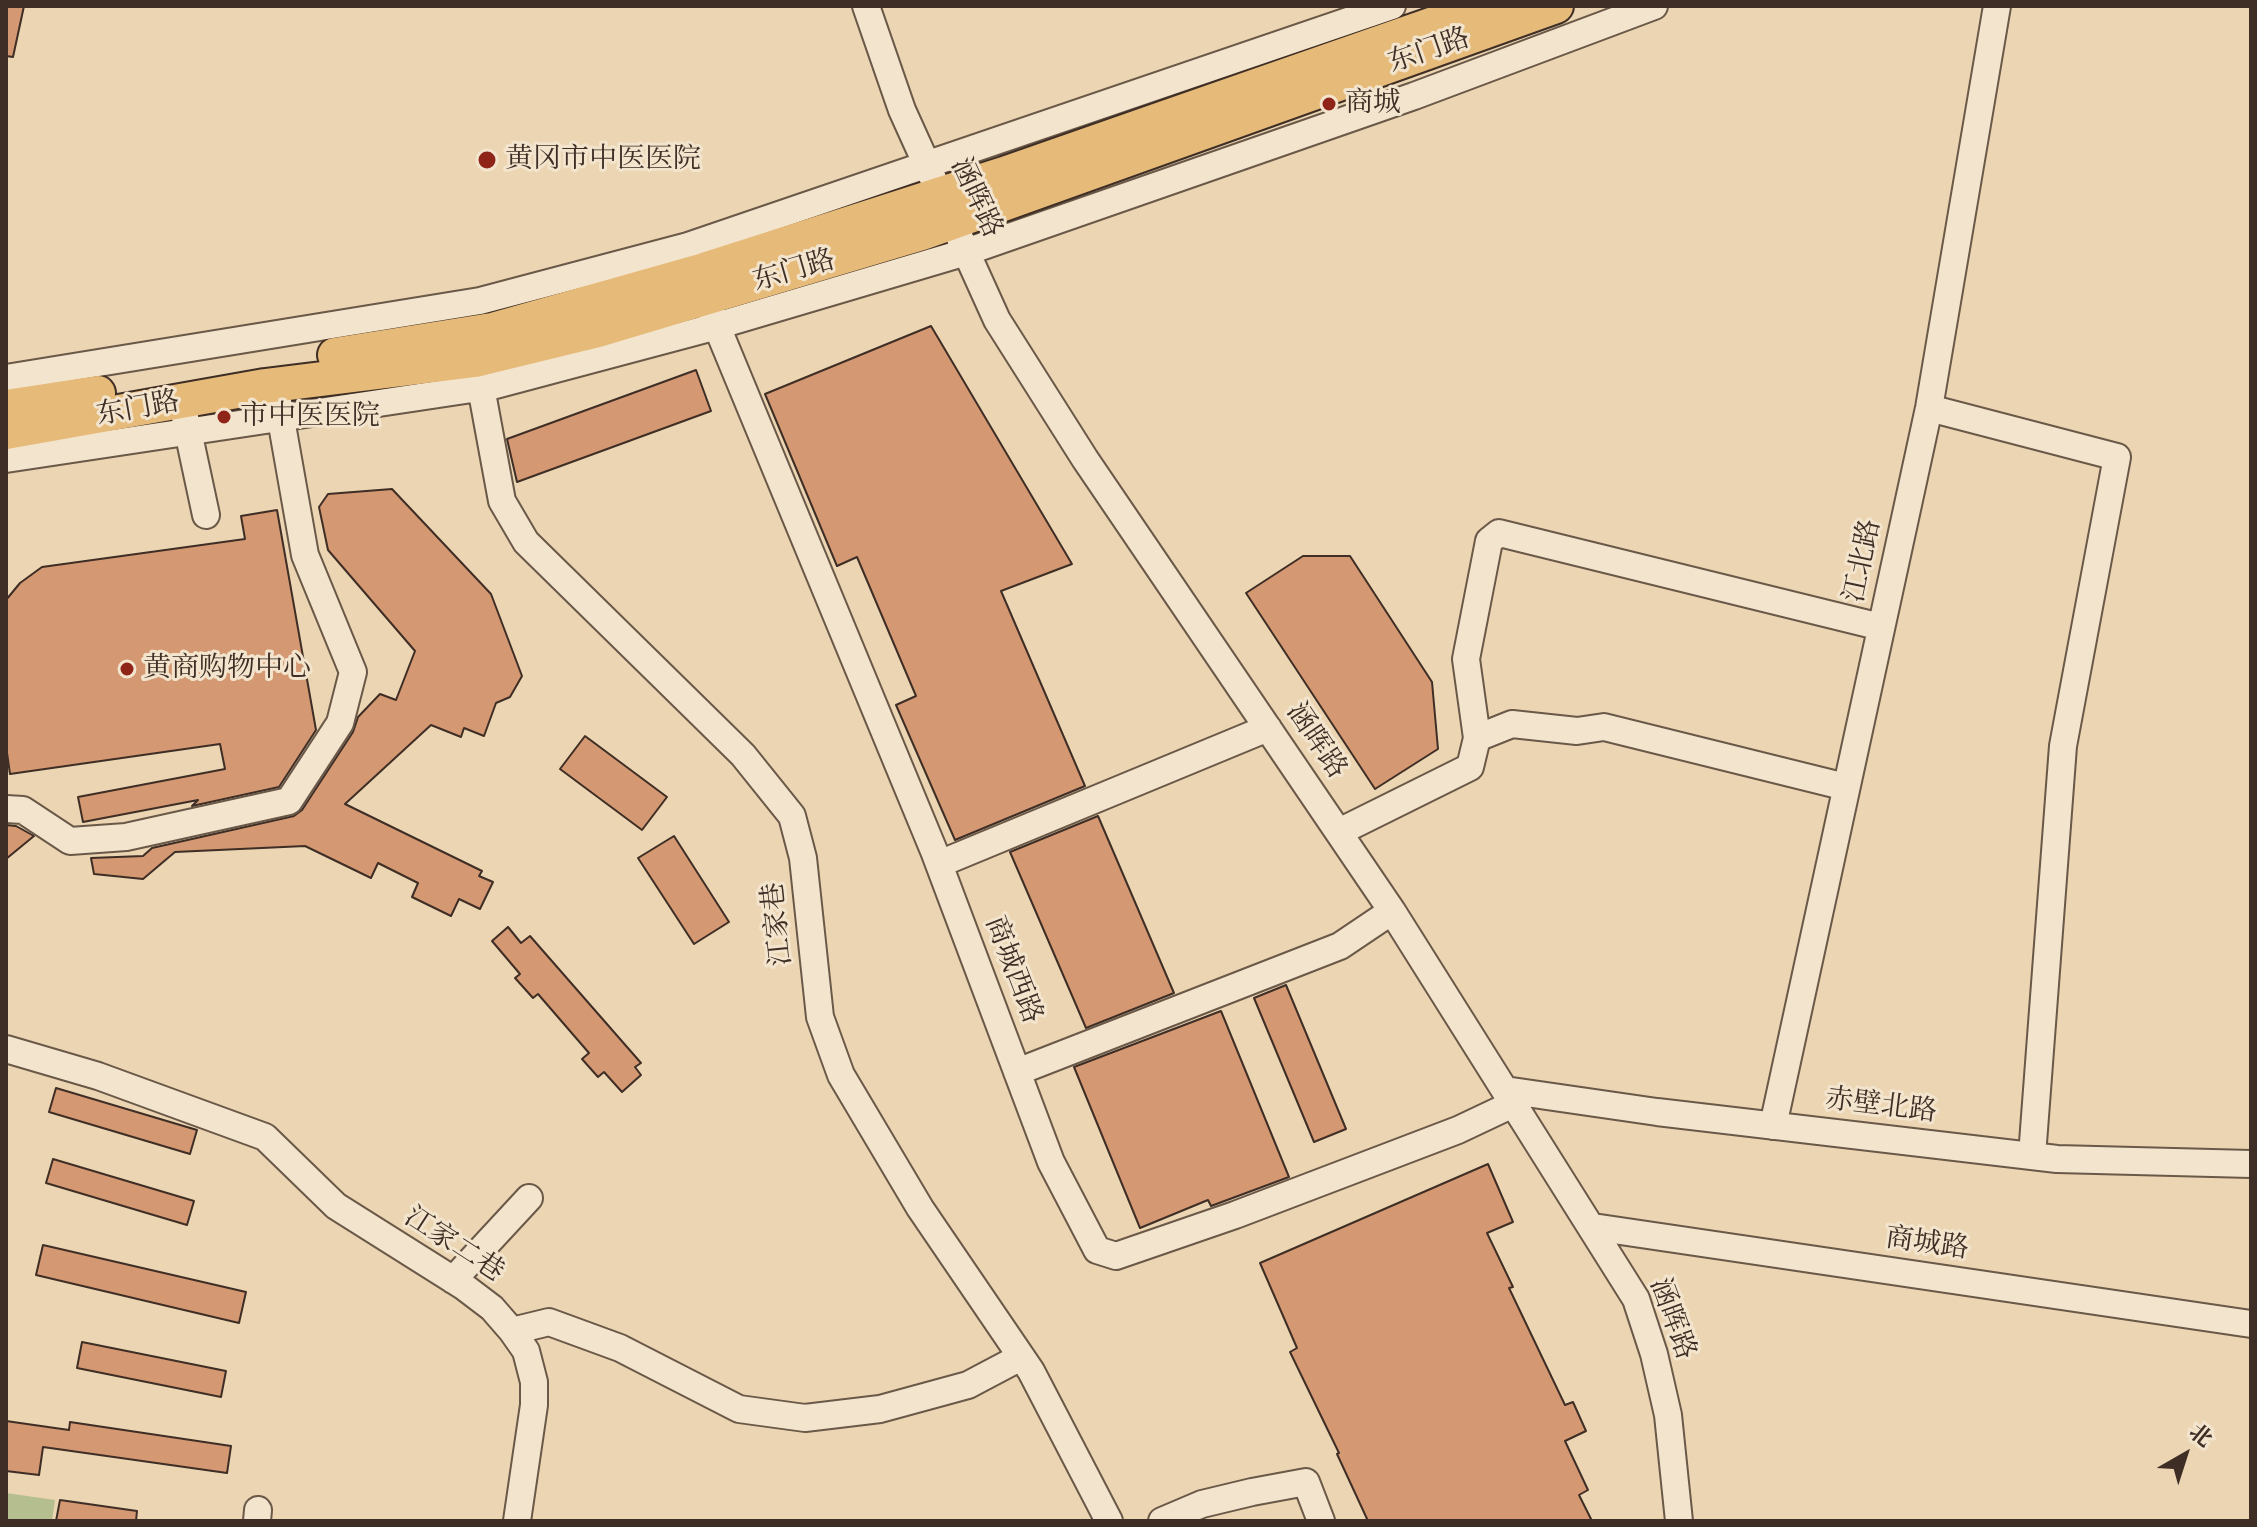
<!DOCTYPE html>
<html>
<head>
<meta charset="utf-8">
<style>
  body { margin:0 }
  #map { position:relative; width:2257px; height:1527px; overflow:hidden; background:#ecd5b2; font-family:"Old Standard TT","Noto Serif SC",serif }
  canvas { display:block }
  .frame { position:absolute; inset:0; border:8px solid #3e2e25; pointer-events:none }
  .north { position:absolute; left:2145px; top:1415px; width:80px; height:80px; -webkit-text-stroke:6px #f3e4cd; paint-order:stroke; rotate:39deg; font-size:22px; font-weight:700; line-height:32px; text-align:center; color:#3e2e25 }
  .north::after { content:''; display:block; margin:auto; width:28px; height:36px; background:#3e2e25; clip-path:polygon(50% 0,100% 100%,50% 72%,0 100%) }
</style>
</head>
<body>
<div id="map">
<canvas width="2257" height="1527"></canvas>
<div class="frame"></div>
<div class="north">北</div>
</div>
<script>
const g = document.querySelector('canvas').getContext('2d');
g.lineJoin = 'round';
function fill(path, color) {
  g.fillStyle = color;
  g.fill(path, 'evenodd');
}
function toPath(rows) {
  const path = new Path2D();
  for (const r of rows) {
    path.moveTo(r[0], r[1]);
    for (let i = 2; i < r.length; i += 2) path.lineTo(r[i], r[i + 1]);
  }
  return path;
}
function strokePath(path, color, width, dash) {
  g.strokeStyle = color;
  g.lineWidth = width;
  g.lineCap = dash ? 'butt' : 'round';
  g.setLineDash(dash || []);
  g.stroke(path);
}
function write(font, color, halo, rows, align = 'center') {
  g.font = font + ' "Old Standard TT","Noto Serif SC",serif';
  g.lineWidth = 6;
  g.setLineDash([]);
  g.textBaseline = 'middle';
  g.strokeStyle = halo;
  g.fillStyle = color;
  for (const [text, x, y, turn = 0] of rows) {
    g.save();
    g.translate(x, y);
    g.rotate((+turn || 0) * Math.PI / 180);
    g.textAlign = isNaN(turn) ? turn : align;
    if (halo) g.strokeText(text, 0, 0);
    g.fillText(text, 0, 0);
    g.restore();
  }
}
const green = toPath([
  [6,1493,55,1500,52,1521,6,1521]
]);
const building = toPath([
  [6,6,24,6,13,57,6,56,6,6],
  [931,326,1072,564,1001,591,1085,786,955,840,896,705,916,696,857,557,837,566,765,394,931,326],
  [696,370,711,411,517,482,507,439,696,370],
  [392,489,491,594,522,676,510,697,496,703,484,736,464,728,461,737,431,725,345,804,482,871,479,876,493,882,480,909,459,899,451,916,412,897,418,883,378,863,371,878,305,846,175,852,143,879,94,874,91,858,143,856,152,848,294,816,302,810,353,732,358,717,380,694,396,700,415,651,328,550,319,507,328,494,392,489],
  [277,510,316,730,279,787,192,806,198,800,83,822,78,797,225,769,220,744,10,774,6,746,6,600,20,583,42,567,245,539,241,516,277,510],
  [1303,556,1350,556,1432,682,1438,749,1375,789,1246,593,1303,556],
  [585,736,667,797,642,830,560,769,585,736],
  [1098,816,1174,993,1086,1028,1010,852,1098,816],
  [6,825,16,826,34,836,6,859,6,825],
  [674,836,729,922,694,944,638,858,674,836],
  [508,927,521,943,530,936,641,1063,635,1067,641,1075,622,1092,604,1072,598,1077,582,1059,589,1053,538,994,533,998,515,978,520,974,492,941,508,927],
  [1286,985,1346,1129,1314,1142,1254,998,1286,985],
  [1221,1011,1289,1177,1211,1206,1208,1200,1140,1228,1074,1067,1221,1011],
  [56,1088,197,1130,190,1154,49,1112,56,1088],
  [53,1159,194,1201,187,1225,46,1183,53,1159],
  [1488,1164,1513,1222,1487,1233,1513,1287,1509,1288,1565,1405,1573,1402,1586,1431,1565,1441,1588,1490,1579,1495,1592,1521,1368,1521,1337,1454,1339,1453,1290,1352,1297,1348,1260,1263,1488,1164],
  [43,1245,246,1292,239,1323,36,1275,43,1245],
  [82,1342,226,1371,221,1397,77,1368,82,1342],
  [6,1421,69,1430,70,1422,231,1446,227,1473,43,1447,39,1475,6,1471,6,1421],
  [60,1500,137,1511,136,1521,56,1521,60,1500]
]);
const minor = toPath([
  [866,6,902,110,997,320,1085,459,1392,911,1636,1299,1654,1354,1668,1415,1679,1521],
  [711,312,934,851,1051,1162,1097,1250,1116,1256,1235,1215,1458,1130,1513,1104],
  [478,371,502,501,526,542,743,755,792,816,803,858,820,1017,841,1075,920,1208,1031,1371,1109,1521],
  [6,378,480,301,688,246,1392,6],
  [1929,408,2117,457,2063,746,2032,1156],
  [185,417,206,515],
  [6,459,492,386,706,329,966,252,1414,96,1654,6],
  [1477,738,1512,724,1577,731,1604,727,1846,787],
  [6,809,23,810,70,841,126,837,289,801,340,723,353,672,305,555,278,402],
  [1339,832,1470,767,1477,738,1466,659,1489,541,1499,533,1881,627],
  [939,864,1268,728],
  [6,1049,98,1076,265,1137,336,1206,463,1286,492,1308,512,1331,549,1322,620,1348,739,1409,805,1418,880,1409,968,1385,1021,1357],
  [1017,1072,1340,946,1392,911],
  [1505,1090,1657,1112,2057,1159,2251,1164],
  [1773,1126,1929,408,1997,6],
  [1593,1227,2251,1324],
  [453,1280,529,1198],
  [512,1331,526,1351,534,1382,534,1405,517,1521],
  [257,1521,258,1510],
  [1162,1521,1202,1504,1252,1492,1306,1482,1321,1521]
]);
const major = toPath([
  [335,355,492,330,704,270,1004,174,1485,6],
  [6,407,98,393],
  [6,432,265,386,475,360,598,330,922,233,1556,6]
]);
const markers = [
  [1329,104,8,"#8f2418"],
  [487,160,10,"#8f2418"],
  [224,417,8,"#8f2418"],
  [127,669,8,"#8f2418"]
];
const streetNames = [
  ["东门路",1429,51,-19],
  ["涵晖路",976,198,65],
  ["东门路",794,271,-16],
  ["东门路",138,409,-10],
  ["江北路",1863,561,-78],
  ["涵晖路",1316,741,56],
  ["江家巷",778,924,-96],
  ["商城西路",1013,970,69],
  ["赤壁北路",1881,1106,7],
  ["商城路",1927,1244,8],
  ["江家二巷",454,1245,33],
  ["涵晖路",1672,1319,70]
];
const poiNames = [
  ["商城",1345,104],
  ["黄冈市中医医院",505,160],
  ["市中医医院",240,417],
  ["黄商购物中心",143,669]
];
fill(green, '#b5be8e');
fill(building, '#d49872');
strokePath(building, '#3e2e25', 2);
strokePath(minor, '#6a5848', 30);
strokePath(major, '#3e2e25', 38);
strokePath(minor, '#f3e4cd', 26);
strokePath(major, '#e6ba79', 34);
for (const [x, y, r, color] of markers) {
  const dot = new Path2D();
  dot.arc(x, y, r, 0, 2 * Math.PI);
  g.fillStyle = color;
  g.fill(dot);
  strokePath(dot, '#f3e4cd', 3);
}
write('28px', '#3e2e25', '#f3e4cd', streetNames);
write('28px', '#3e2e25', '#f3e4cd', poiNames, 'left');
</script>
</body>
</html>
